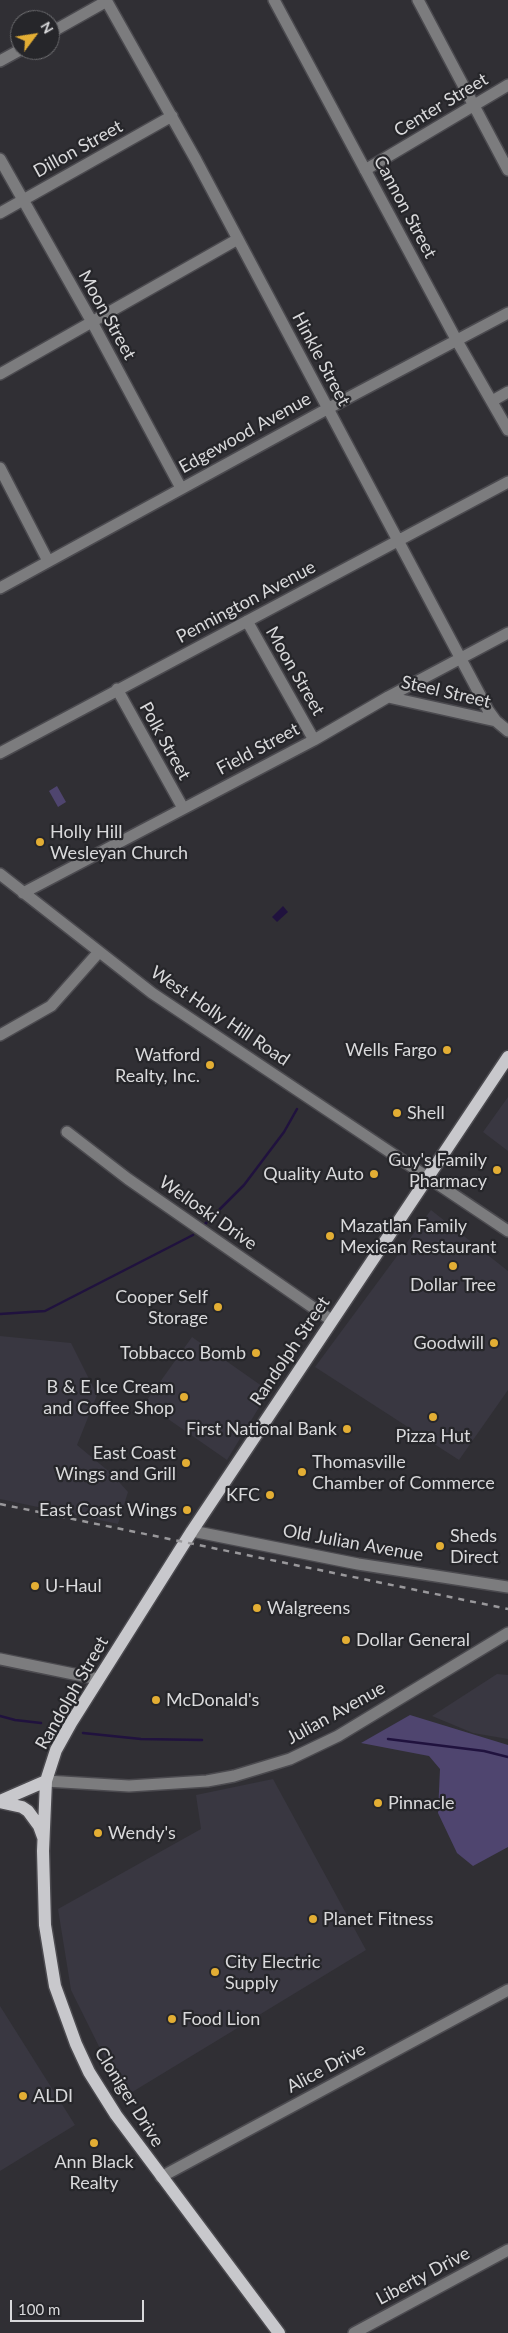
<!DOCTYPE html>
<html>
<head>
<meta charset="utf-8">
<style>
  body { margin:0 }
  #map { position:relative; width:508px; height:2333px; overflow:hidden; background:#302f34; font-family:Lato,sans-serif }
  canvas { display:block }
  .north { position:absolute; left:10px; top:10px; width:50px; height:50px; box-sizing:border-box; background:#26262a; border:1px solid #6e6e71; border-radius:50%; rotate:59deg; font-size:14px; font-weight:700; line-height:20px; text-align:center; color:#d9d9db }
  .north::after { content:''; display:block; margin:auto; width:18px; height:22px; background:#e3ae34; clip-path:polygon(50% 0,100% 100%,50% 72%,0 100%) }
  .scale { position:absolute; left:10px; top:2300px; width:134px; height:22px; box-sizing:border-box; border:2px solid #d9d9db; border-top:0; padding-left:6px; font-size:15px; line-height:18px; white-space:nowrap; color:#d9d9db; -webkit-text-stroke:4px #26262a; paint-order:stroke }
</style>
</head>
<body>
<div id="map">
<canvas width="508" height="2333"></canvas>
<div class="north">N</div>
<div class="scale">100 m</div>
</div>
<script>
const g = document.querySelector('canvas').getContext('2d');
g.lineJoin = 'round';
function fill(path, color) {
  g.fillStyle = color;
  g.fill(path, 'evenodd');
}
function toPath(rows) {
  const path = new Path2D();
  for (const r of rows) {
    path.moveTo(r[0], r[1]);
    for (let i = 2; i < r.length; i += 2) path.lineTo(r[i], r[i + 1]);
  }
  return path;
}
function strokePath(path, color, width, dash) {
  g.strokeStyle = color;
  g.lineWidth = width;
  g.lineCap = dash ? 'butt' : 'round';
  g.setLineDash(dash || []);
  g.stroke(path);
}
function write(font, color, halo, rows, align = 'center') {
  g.font = font + ' Lato,sans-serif';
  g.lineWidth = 4.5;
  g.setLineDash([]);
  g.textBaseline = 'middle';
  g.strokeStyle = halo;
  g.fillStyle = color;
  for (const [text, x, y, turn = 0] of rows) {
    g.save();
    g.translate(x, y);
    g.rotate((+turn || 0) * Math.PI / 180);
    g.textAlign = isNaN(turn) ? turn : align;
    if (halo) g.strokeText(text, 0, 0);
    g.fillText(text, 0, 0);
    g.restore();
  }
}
const built = toPath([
  [508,1097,508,1151,483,1132],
  [431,1210,508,1271,508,1390,459,1460,315,1367],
  [0,1336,71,1343,97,1395,77,1445,112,1474,128,1492,118,1524,0,1499],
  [192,1337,269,1391,227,1460,145,1403],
  [497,1674,508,1675,508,1739,473,1733,432,1716],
  [273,1779,366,1950,124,2097,71,1990,58,1909,201,1829,196,1795],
  [0,2006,75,2125,0,2171]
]);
const green = toPath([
  [57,786,66,802,58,807,49,791],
  [410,1715,508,1745,508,1847,473,1866,457,1853,438,1813,440,1769,429,1756,361,1743]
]);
const water = toPath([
  [283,906,288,912,277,922,272,917]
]);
const stream = toPath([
  [204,1225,244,1185,284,1132,297,1109],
  [0,1314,45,1311,193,1235],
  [0,1716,15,1720,41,1723],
  [83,1733,141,1739,202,1740],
  [388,1739,484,1751,508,1757]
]);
const minor = toPath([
  [106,0,196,160,488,710,496,721,508,731],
  [274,0,457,341,508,430],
  [418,0,508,170],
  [50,33,107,1],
  [0,61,20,50],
  [0,159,92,322,181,488],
  [365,170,508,85],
  [0,213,172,116],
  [0,374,238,239],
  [492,401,508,392],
  [0,468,48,561],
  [0,588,327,409,508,313],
  [247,621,314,740],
  [117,689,183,808],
  [388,697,496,721],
  [0,753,508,482],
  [0,874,152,993,508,1231],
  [23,893,314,740,388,697,508,633],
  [0,1035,51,1006,98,953],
  [67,1132,128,1179,331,1320],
  [192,1531,358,1564,508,1587],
  [0,1659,98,1679],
  [46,1781,129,1786,207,1781,234,1776,290,1759,338,1736,508,1633],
  [161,2177,508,1990],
  [354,2333,508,2250]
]);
const major = toPath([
  [0,1801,46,1781],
  [0,1802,22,1807,28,1811,39,1826,43,1837],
  [279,2333,116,2115,89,2072,76,2044,55,1986,45,1925,43,1851,46,1781,56,1750,71,1723,192,1531,508,1057]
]);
const rail = toPath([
  [0,1504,508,1609]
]);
const markers = [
  [40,842,5,"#e3ae34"],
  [447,1050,5,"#e3ae34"],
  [210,1065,5,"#e3ae34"],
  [397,1113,5,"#e3ae34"],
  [497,1170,5,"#e3ae34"],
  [374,1174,5,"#e3ae34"],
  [330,1236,5,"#e3ae34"],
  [453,1266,5,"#e3ae34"],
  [218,1307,5,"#e3ae34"],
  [494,1343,5,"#e3ae34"],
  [256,1353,5,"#e3ae34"],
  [184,1397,5,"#e3ae34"],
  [433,1417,5,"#e3ae34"],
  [347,1429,5,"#e3ae34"],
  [186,1463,5,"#e3ae34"],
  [302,1472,5,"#e3ae34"],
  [270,1495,5,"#e3ae34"],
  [187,1510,5,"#e3ae34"],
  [440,1546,5,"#e3ae34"],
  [35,1586,5,"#e3ae34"],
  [257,1608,5,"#e3ae34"],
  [346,1640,5,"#e3ae34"],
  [156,1700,5,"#e3ae34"],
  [378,1803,5,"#e3ae34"],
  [98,1833,5,"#e3ae34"],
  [313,1919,5,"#e3ae34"],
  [215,1972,5,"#e3ae34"],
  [172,2019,5,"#e3ae34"],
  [23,2096,5,"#e3ae34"],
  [94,2143,5,"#e3ae34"]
];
const streetNames = [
  ["Center Street",441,105,-31],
  ["Dillon Street",78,149,-29],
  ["Cannon Street",405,207,62],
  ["Moon Street",107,315,61],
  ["Hinkle Street",321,359,62],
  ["Edgewood Avenue",245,433,-29],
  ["Pennington Avenue",246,602,-28],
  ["Moon Street",295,671,60],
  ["Steel Street",446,692,13],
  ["Polk Street",165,741,61],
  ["Field Street",258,749,-28],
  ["West Holly Hill Road",220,1016,34],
  ["Welloski Drive",208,1213,35],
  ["Randolph Street",290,1351,-56],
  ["Old Julian Avenue",353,1543,10],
  ["Randolph Street",72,1693,-60],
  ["Julian Avenue",336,1713,-29],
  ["Alice Drive",326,2068,-28],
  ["Cloniger Drive",129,2097,58],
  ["Liberty Drive",423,2276,-28]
];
const poiNames = [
  ["Holly Hill",50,832],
  ["Wesleyan Church",50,853],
  ["Wells Fargo",437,1050,"right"],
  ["Watford",200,1055,"right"],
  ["Realty, Inc.",200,1076,"right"],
  ["Shell",407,1113],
  ["Guy's Family",487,1160,"right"],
  ["Pharmacy",487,1181,"right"],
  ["Quality Auto",364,1174,"right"],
  ["Mazatlan Family",340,1226],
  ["Mexican Restaurant",340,1247],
  ["Dollar Tree",453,1285,"center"],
  ["Cooper Self",208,1297,"right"],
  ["Storage",208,1318,"right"],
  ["Goodwill",484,1343,"right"],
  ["Tobbacco Bomb",246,1353,"right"],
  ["B & E Ice Cream",174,1387,"right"],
  ["and Coffee Shop",174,1408,"right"],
  ["First National Bank",337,1429,"right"],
  ["Pizza Hut",433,1436,"center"],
  ["East Coast",176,1453,"right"],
  ["Wings and Grill",176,1474,"right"],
  ["Thomasville",312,1462],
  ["Chamber of Commerce",312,1483],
  ["KFC",260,1495,"right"],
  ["East Coast Wings",177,1510,"right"],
  ["Sheds",450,1536],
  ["Direct",450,1557],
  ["U-Haul",45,1586],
  ["Walgreens",267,1608],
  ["Dollar General",356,1640],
  ["McDonald's",166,1700],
  ["Pinnacle",388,1803],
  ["Wendy's",108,1833],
  ["Planet Fitness",323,1919],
  ["City Electric",225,1962],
  ["Supply",225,1983],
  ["Food Lion",182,2019],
  ["ALDI",33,2096],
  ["Ann Black",94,2162,"center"],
  ["Realty",94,2183,"center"]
];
fill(built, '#393741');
fill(green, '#4f456f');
fill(water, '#20123e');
strokePath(stream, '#20123e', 2.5);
strokePath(minor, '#4b4a4f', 14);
strokePath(major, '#4b4a4f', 15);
strokePath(minor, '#7c7c7e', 11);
strokePath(major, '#c8c8cc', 12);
strokePath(rail, '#99989b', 2.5, [6, 6]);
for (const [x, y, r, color] of markers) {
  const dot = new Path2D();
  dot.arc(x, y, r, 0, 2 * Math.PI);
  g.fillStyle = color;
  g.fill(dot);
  strokePath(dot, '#26262a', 2);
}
write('18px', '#d9d9db', '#26262a', streetNames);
write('18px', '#d9d9db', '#26262a', poiNames, 'left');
</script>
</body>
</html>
